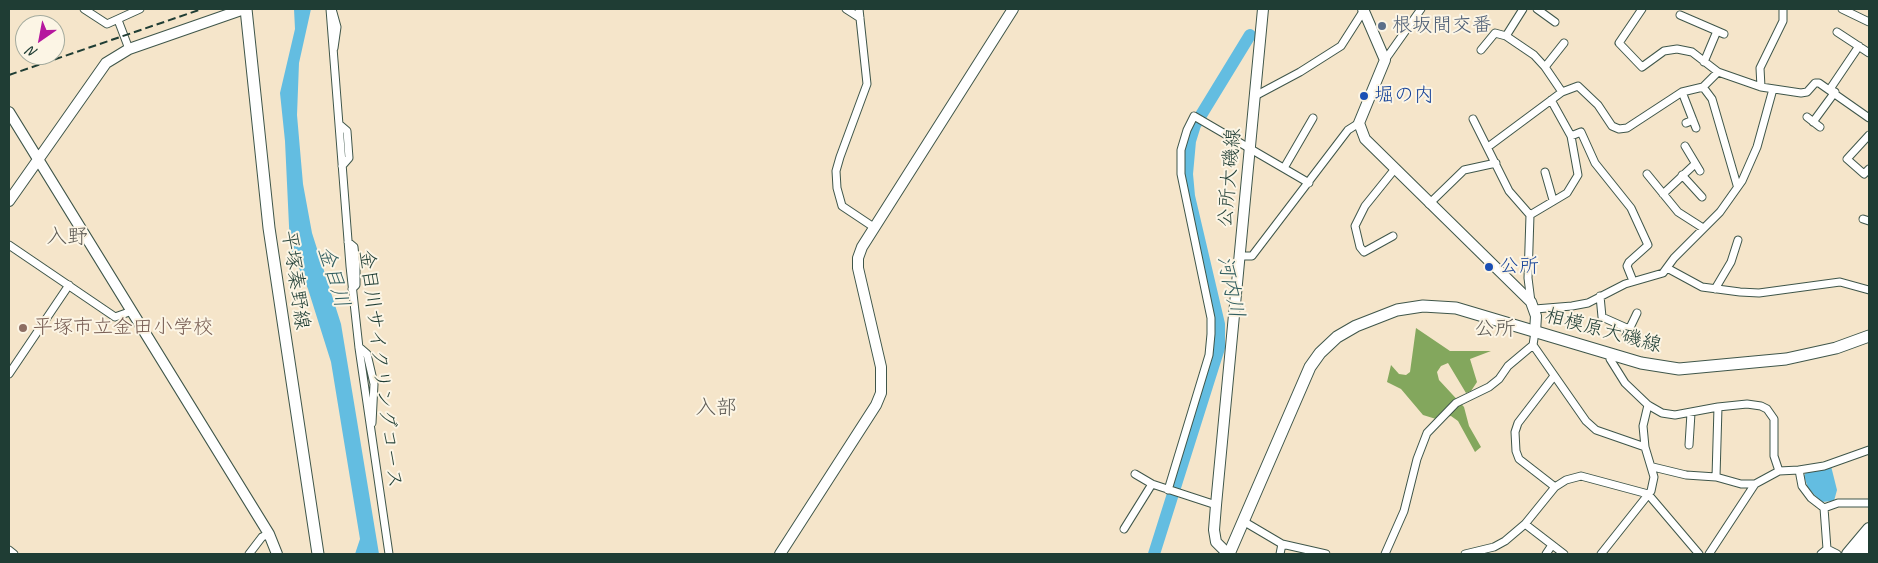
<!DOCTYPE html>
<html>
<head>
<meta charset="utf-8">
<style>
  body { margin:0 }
  #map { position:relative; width:1878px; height:563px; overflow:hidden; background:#f5e5ca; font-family:Caveat,sans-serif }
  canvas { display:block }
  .frame { position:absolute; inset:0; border:10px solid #1f3d34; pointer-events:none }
  .north { position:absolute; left:15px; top:15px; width:50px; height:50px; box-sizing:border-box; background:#fcf5e5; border:1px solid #a4ab9e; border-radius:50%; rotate:213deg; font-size:14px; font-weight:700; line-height:20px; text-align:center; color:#1f3d34 }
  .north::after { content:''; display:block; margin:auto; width:18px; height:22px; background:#b5179e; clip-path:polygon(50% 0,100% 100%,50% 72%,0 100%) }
</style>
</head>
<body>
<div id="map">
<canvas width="1878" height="563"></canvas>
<div class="frame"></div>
<div class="north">N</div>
</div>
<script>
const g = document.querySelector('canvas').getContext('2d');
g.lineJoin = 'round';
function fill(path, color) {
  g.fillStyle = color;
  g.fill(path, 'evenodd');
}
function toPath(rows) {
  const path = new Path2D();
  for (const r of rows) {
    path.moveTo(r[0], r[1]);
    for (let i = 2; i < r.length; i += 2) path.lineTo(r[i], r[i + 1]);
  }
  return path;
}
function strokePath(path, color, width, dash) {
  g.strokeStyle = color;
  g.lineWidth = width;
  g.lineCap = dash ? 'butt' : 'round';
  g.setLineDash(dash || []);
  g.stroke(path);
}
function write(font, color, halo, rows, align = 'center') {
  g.font = font + ' Caveat,"Klee One",sans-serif';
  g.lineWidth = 4;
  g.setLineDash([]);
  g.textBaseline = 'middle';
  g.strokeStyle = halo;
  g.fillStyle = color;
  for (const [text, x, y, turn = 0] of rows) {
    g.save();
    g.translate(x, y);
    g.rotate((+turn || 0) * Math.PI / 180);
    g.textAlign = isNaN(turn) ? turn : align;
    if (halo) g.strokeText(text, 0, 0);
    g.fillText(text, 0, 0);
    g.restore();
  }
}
const forest = toPath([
  [1416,328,1450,351,1491,351,1470,359,1477,382,1471,391,1466,393,1448,363,1441,366,1437,372,1439,380,1464,407,1469,426,1481,447,1475,452,1458,421,1451,416,1436,419,1423,415,1401,389,1387,382,1391,365,1399,374,1406,375,1410,372]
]);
const water = toPath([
  [294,9,311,9,299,63,297,115,303,184,312,233,341,324,379,554,355,554,360,539,331,362,308,289,290,247,285,141,280,93,295,29],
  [1831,466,1837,490,1834,501,1821,502,1808,488,1804,476,1806,472]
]);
const river = toPath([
  [1154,554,1219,348,1219,324,1189,196,1187,174,1190,141,1195,125,1250,35]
]);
const street = toPath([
  [84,9,107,24,140,9],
  [330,9,350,266,359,348,389,554],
  [332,9,337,27,334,48],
  [846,9,860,18],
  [859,9,867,84,840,157,836,171,837,188,842,206,875,228],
  [1537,9,1555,22],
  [1642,9,1619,43,1642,67,1664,51,1677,49,1692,52,1718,72,1761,87,1801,93,1807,92,1815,83,1819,83,1869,118],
  [1842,9,1869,22],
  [1680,15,1724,34],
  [118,20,129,49],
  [1837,32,1869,53],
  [1506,36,1523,9],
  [1481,50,1495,33,1506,36,1534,55,1545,67,1562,92],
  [1385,60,1421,9],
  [1704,62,1717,31],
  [1545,67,1564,43],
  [1703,87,1712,99,1737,185],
  [1761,87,1760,68,1783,21,1783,9],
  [1830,89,1859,46],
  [1682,92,1696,128],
  [1255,96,1300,72,1341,46,1364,10],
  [1807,117,1820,127],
  [1473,119,1509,191,1530,215,1528,278,1531,302],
  [1813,122,1835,92],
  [1686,123,1693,120],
  [340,125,347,131,349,158,342,166],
  [1869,135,1847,159,1864,174,1869,169],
  [1571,136,1581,132,1595,163,1631,208,1648,245,1629,262,1627,266,1633,281],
  [1685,146,1700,171],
  [1488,147,1562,92,1578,86,1598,105,1612,126,1619,129,1627,128,1682,92,1703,87,1718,72],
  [1284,168,1313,118],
  [1545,172,1553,200],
  [1647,174,1678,212,1703,228],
  [1682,175,1702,197],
  [1663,194,1695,164],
  [1429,204,1464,170,1496,163],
  [1530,215,1567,193,1578,175,1571,136,1551,100],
  [1863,219,1869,221],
  [1393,236,1364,252,1360,247,1355,226,1365,206,1394,170],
  [348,242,354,247,356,266,356,285,352,289],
  [9,245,115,317,132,311],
  [1240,256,1252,256,1348,130,1359,123],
  [1667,268,1702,287,1740,292,1759,293,1840,282,1869,290],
  [1715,289,1731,262,1738,240],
  [1600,296,1602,317,1629,329],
  [1535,309,1572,306,1588,303,1625,284,1663,273,1674,258,1720,212,1742,181,1757,147,1773,89],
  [1535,332,1533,345,1586,421,1596,430,1645,447],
  [1626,336,1637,313],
  [359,347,367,354,374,384,372,423],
  [1611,355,1610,359,1625,383,1648,405,1662,413,1675,415,1718,407,1747,404,1761,406,1767,409,1774,419,1774,456,1779,471],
  [9,374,69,285],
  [1554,376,1518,423,1515,432,1516,451,1519,459,1555,487],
  [1689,445,1691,413],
  [1653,467,1686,475,1716,477,1741,484,1755,484,1779,471,1799,470,1802,486,1811,498,1824,508,1827,549,1837,554],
  [1799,470,1824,466,1869,450],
  [1135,474,1152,484,1216,505],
  [1716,477,1718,407],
  [1168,490,1209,355,1211,334,1211,318,1181,174,1181,150,1187,130,1194,116,1309,183],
  [1824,508,1838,503,1869,503],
  [1243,521,1282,544,1326,554],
  [1525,524,1564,554],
  [1124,529,1152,484],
  [9,550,14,554],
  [249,554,262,537,269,534],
  [1280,554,1282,544],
  [1385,554,1404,511,1417,459,1427,433,1456,403,1489,387,1499,379,1508,366,1533,345],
  [1465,554,1494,547,1505,541,1525,524,1555,487,1566,480,1581,476,1648,494,1699,554],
  [1546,554,1552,545],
  [1601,554,1651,491,1654,477,1645,447,1643,426,1648,405],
  [1709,554,1755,484],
  [1821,554,1827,549]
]);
const secondary = toPath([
  [1363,9,1385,60,1359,123,1365,139,1531,302,1536,316,1535,332],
  [9,112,269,534,277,554],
  [9,201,106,63,129,49,244,9],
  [780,554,876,405,881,393,881,367,858,268,858,258,862,247,1013,9],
  [1228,554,1216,542,1214,530,1216,505,1263,9]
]);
const primary = toPath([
  [246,9,269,228,318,554],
  [1229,554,1310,367,1320,353,1337,337,1356,326,1397,310,1423,306,1456,308,1641,363,1679,369,1786,359,1836,348,1869,336]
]);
const highway = toPath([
  [1848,554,1869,529],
  [1859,554,1869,543]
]);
const rail = toPath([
  [9,75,202,9]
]);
const markers = [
  [1382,26,5,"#5c6f8a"],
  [1364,96,5,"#1a4fb4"],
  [1489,267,5,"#1a4fb4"],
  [23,328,5,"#8d6e63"]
];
const serviceNames = [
  ["根坂間交番",1392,26]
];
const transitNames = [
  ["堀の内",1374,96],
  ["公所",1499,267]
];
const streetNames = [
  ["公所大磯線",1230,178,-85],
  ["平塚秦野線",295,280,82],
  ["相模原大磯線",1603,331,15],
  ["金目川サイクリングコース",380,369,83]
];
const educationNames = [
  ["平塚市立金田小学校",33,328]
];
const neighbourhoodNames = [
  ["入野",67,237],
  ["公所",1495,329],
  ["入部",716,408]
];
const waterNames = [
  ["金目川",333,277,73],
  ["河内川",1230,287,78]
];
fill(forest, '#83a75d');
fill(water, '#63bde1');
strokePath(river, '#63bde1', 12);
strokePath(street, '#3f564a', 9);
strokePath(secondary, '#3f564a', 12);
strokePath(primary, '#3f564a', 13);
strokePath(highway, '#3f564a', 14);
strokePath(street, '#fff', 7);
strokePath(secondary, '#fff', 10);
strokePath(primary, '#fff', 11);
strokePath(highway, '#fff', 12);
strokePath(rail, '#1f3d34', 2, [8, 4]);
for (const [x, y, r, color] of markers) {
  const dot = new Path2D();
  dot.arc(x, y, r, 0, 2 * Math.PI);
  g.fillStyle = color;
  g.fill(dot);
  strokePath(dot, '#fcf5e5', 2);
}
write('20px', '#4e5e75', '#fcf5e5', serviceNames, 'left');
write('20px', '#164399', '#fcf5e5', transitNames, 'left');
write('20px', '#1f3d34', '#fcf5e5', streetNames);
write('20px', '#785e54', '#fcf5e5', educationNames, 'left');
write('21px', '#5f5c56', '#fcf5e5', neighbourhoodNames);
write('italic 21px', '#305d5f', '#fcf5e5', waterNames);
</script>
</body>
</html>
